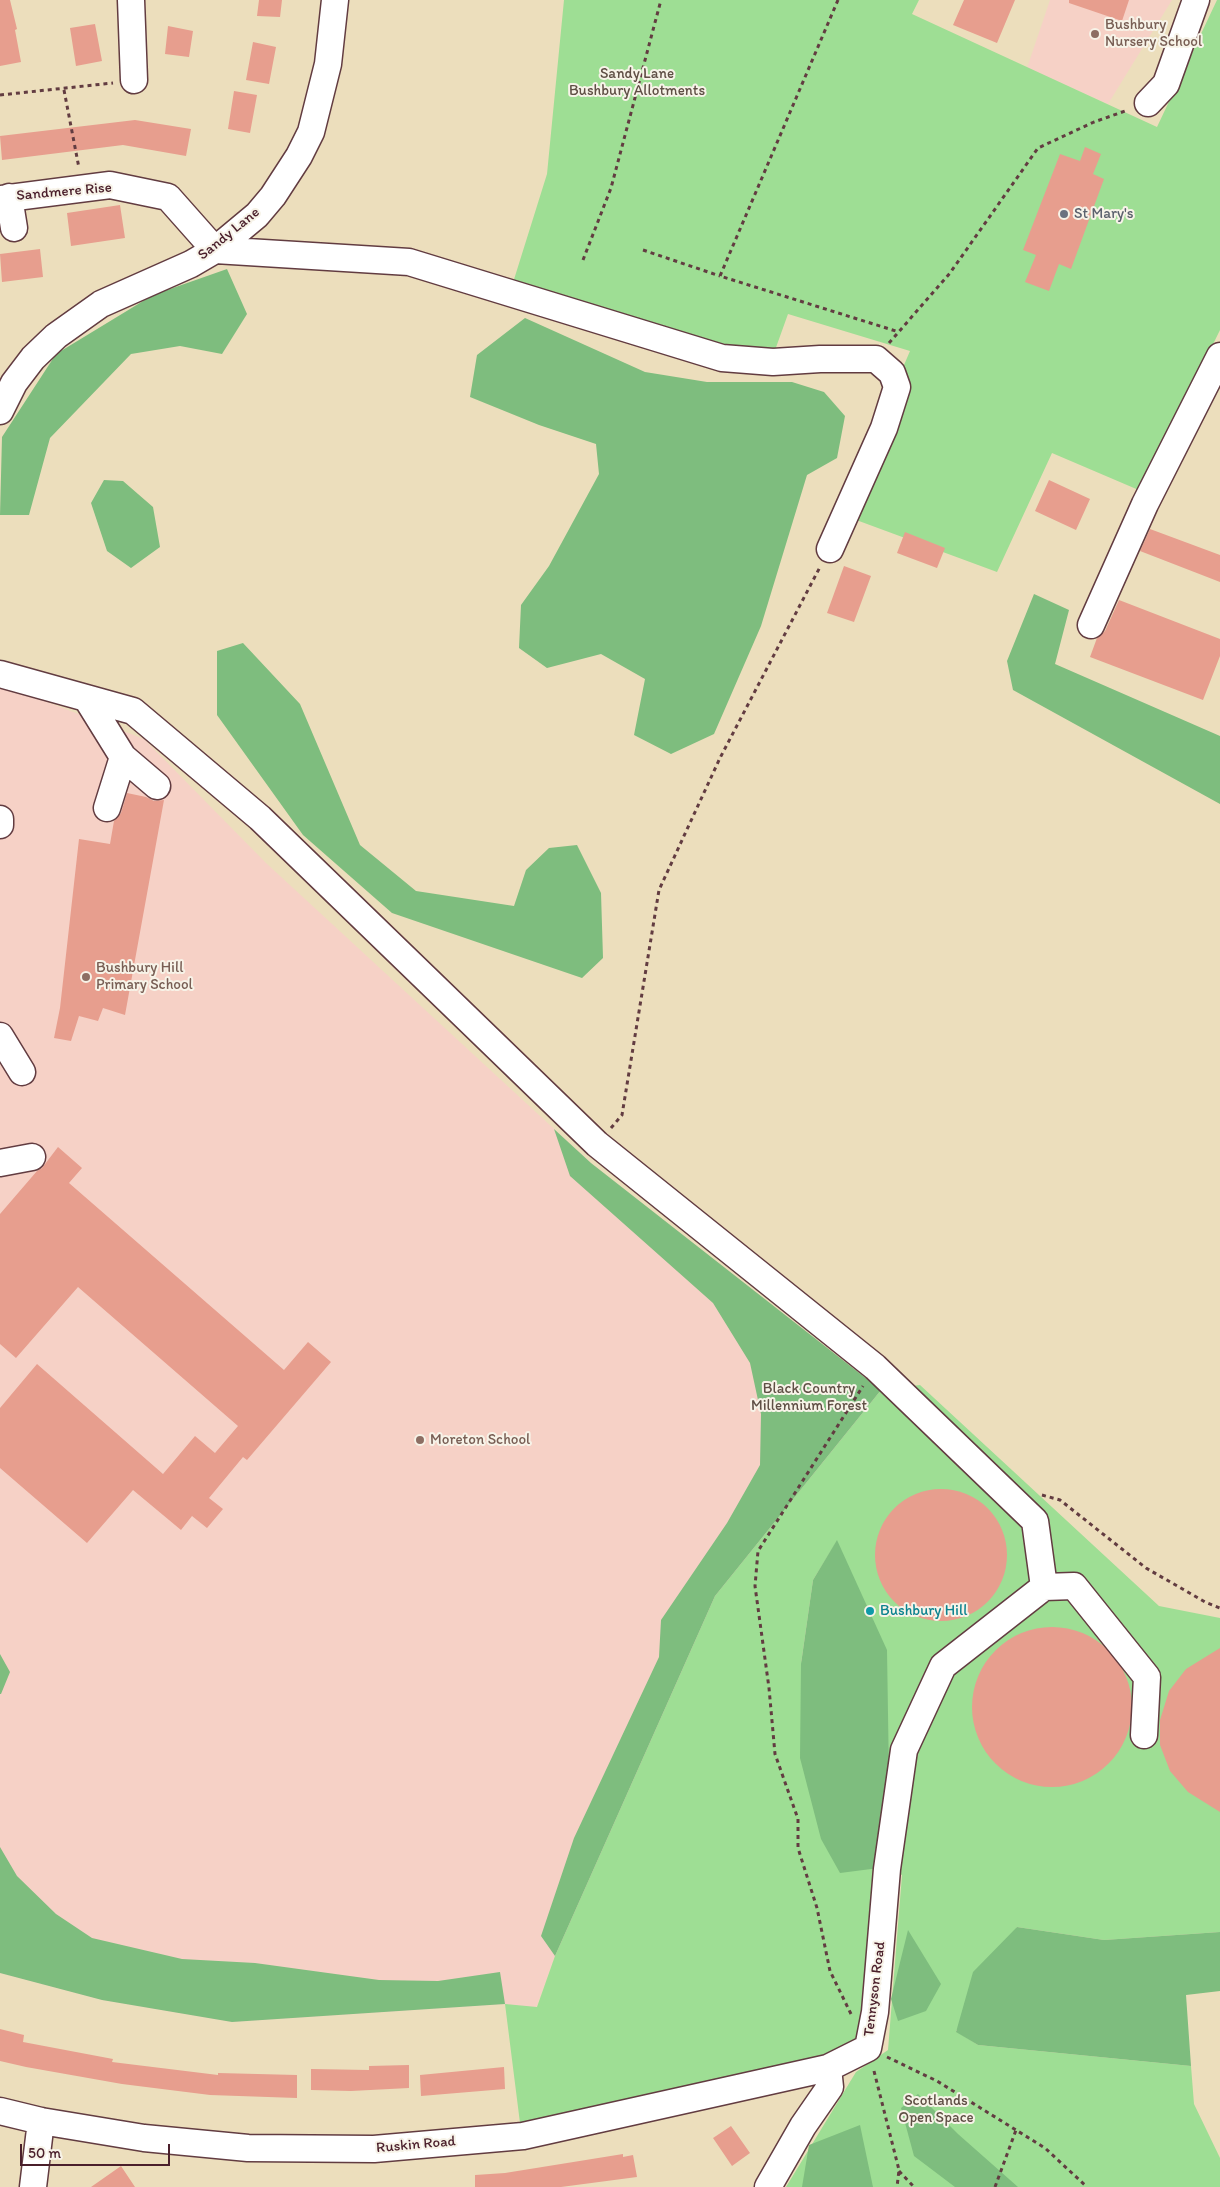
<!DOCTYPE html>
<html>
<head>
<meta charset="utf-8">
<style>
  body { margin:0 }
  #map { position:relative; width:1220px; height:2187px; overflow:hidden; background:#ecdebc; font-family:Itim,sans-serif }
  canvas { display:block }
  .scale { position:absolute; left:20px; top:2144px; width:150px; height:22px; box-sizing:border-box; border:2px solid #4a1f2b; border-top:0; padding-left:6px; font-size:15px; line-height:18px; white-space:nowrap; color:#4a1f2b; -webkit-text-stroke:4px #f7f3e8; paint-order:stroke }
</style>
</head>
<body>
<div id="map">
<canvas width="1220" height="2187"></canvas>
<div class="scale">50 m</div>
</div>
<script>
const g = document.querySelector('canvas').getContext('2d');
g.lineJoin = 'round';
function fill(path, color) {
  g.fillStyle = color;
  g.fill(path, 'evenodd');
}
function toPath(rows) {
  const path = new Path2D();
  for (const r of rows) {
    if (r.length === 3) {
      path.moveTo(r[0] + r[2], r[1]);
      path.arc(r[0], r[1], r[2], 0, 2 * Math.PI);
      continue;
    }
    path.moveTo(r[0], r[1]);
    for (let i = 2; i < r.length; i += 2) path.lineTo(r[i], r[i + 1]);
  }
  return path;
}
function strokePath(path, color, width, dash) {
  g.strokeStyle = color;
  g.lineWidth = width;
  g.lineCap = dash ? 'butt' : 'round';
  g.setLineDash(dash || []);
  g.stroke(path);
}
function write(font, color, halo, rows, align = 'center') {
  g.font = font + ' Itim,sans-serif';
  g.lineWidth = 4;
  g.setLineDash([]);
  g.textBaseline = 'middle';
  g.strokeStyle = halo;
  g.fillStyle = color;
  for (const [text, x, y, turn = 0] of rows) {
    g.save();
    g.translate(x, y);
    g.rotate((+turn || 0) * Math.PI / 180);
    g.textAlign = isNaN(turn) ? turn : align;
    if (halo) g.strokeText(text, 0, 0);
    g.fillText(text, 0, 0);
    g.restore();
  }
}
const built = toPath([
  [1050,0,1172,0,1108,104,1027,68],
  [0,684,144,739,266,863,591,1163,881,1390,555,1956,536,2008,505,2004,232,2022,102,2000,0,1973]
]);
const green = toPath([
  [564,0,919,0,912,14,1157,127,1217,0,1220,0,1220,330,1141,491,1052,453,997,572,840,514,910,351,788,314,774,353,718,348,511,289,547,174],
  [920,1385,1159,1606,1220,1618,1220,1932,1104,1940,1017,1927,956,2031,978,2045,1191,2066,1194,2104,1220,2158,1220,2187,786,2187,856,2072,888,2050,902,1875,880,1868,863,2047,520,2123,505,2004,537,2007,555,1956,715,1596,881,1390],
  [837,1541,801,1664,813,1580]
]);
const forest = toPath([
  [227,269,247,314,222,354,180,346,131,354,50,438,29,515,0,515,2,437,56,354,153,295],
  [525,318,645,372,707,382,792,382,824,392,845,416,837,458,807,475,761,626,714,734,671,754,634,735,645,679,601,654,547,668,519,648,521,605,549,566,599,474,596,444,539,425,470,397,477,355],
  [104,480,123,481,153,507,160,547,131,568,107,551,91,503],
  [1034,594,1069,610,1055,664,1220,736,1220,804,1013,690,1007,661],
  [243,643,300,704,360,845,416,891,514,906,526,870,549,848,577,845,601,893,603,958,582,978,392,913,303,835,217,715,217,651],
  [554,1129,591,1163,881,1390,715,1596,555,1956,541,1936,574,1838,659,1657,661,1620,727,1523,760,1465,761,1414,750,1363,713,1303,570,1176],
  [837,1540,887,1650,889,1777,879,1868,840,1873,821,1839,800,1758,801,1664,813,1580],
  [0,1654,10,1672,1,1694,0,1694],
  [0,1847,17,1876,56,1914,92,1938,182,1959,255,1963,379,1980,438,1981,500,1972,505,2004,232,2022,102,2000,0,1973],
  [1017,1927,1104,1940,1220,1932,1220,1991,1186,1995,1191,2066,978,2045,956,2032,973,1972],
  [908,1930,941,1984,926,2011,898,2021,891,1999],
  [918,2094,958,2134,1018,2187,955,2187,914,2156,901,2108],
  [860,2125,873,2187,802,2187,809,2145]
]);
const building = toPath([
  [0,0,10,0,17,29,15,30,21,62,0,66],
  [259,0,282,0,280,17,257,16],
  [964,0,1015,0,997,43,953,25],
  [1069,0,1129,0,1122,21,1069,3],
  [95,24,102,61,76,66,70,28],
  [168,26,193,31,189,57,165,54],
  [253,42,276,47,269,84,246,80],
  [234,91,257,95,250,133,228,129],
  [135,120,191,129,186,156,123,145,2,160,0,136],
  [1085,147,1101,154,1093,174,1104,179,1071,269,1059,264,1049,291,1025,282,1036,255,1023,250,1060,154,1080,161],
  [120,205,125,238,71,246,67,213],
  [40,249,43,277,2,282,0,254],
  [1049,480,1090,499,1076,530,1035,511],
  [1150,529,1220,555,1220,582,1140,551],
  [905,532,945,548,937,568,897,553],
  [844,566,871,576,854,622,827,613],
  [1119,600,1220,639,1220,656,1203,700,1090,657,1097,638,1105,631],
  [127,793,146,797,154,801,164,800,125,1015,103,1008,98,1021,79,1016,71,1041,54,1038,60,1008,79,839,110,844,114,821,121,813],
  [58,1147,82,1168,69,1183,284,1370,308,1342,331,1362,247,1460,243,1457,209,1498,223,1509,207,1528,192,1516,181,1530,133,1490,87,1543,0,1468,0,1408,37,1364,163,1474,195,1436,215,1453,238,1426,78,1287,16,1358,0,1344,0,1214,37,1171,42,1168],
  [941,1555,66],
  [1052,1707,80],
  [1220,1648,1220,1812,1188,1792,1170,1771,1160,1745,1160,1720,1169,1691,1186,1669],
  [0,2029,24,2035,23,2042,113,2059,112,2062,218,2075,218,2073,297,2075,297,2098,210,2095,122,2084,26,2067,0,2061],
  [409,2065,409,2088,351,2091,311,2090,311,2069,369,2070,369,2066],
  [504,2067,505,2089,421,2096,420,2075],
  [731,2126,750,2153,732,2166,713,2138],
  [623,2154,623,2157,633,2155,637,2177,561,2187,475,2187,475,2175,505,2173],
  [121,2166,135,2187,91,2187]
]);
const path = toPath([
  [838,0,720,276,899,332],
  [64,90,79,168],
  [0,95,113,83],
  [643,250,720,276],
  [583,260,611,188,661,0],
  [889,343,950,273,1038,148,1094,122,1128,110],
  [611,1128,622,1115,659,890,720,758,820,567],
  [1042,1495,1060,1500,1146,1568,1205,1602,1220,1608],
  [851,2014,830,1971,817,1908,798,1848,798,1819,775,1754,769,1688,755,1586,758,1551,863,1386],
  [887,2057,937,2081,1045,2148,1087,2187],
  [874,2071,899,2170,897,2187],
  [899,2171,914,2187],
  [995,2187,1016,2130]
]);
const minor = toPath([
  [131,0,134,80],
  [1148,103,1166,84,1196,0],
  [9,197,14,228],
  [0,199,110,185,168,197,215,250,409,262,722,358,773,362,820,359,876,359,892,373,897,387,884,428,830,549],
  [0,411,14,383,33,358,56,336,101,304,191,264,215,250,257,215,273,196,299,156,311,132,328,64,335,0],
  [1091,625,1145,504,1220,356],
  [0,674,133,711,260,818,597,1144,875,1367,1035,1521,1044,1587],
  [87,699,123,757,157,786],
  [107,808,123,757],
  [0,819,0,825],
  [0,1036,22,1072],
  [0,1163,32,1157],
  [0,2111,41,2121,144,2138,248,2148,374,2149,523,2136,828,2068,868,2048,875,2012,887,1869,904,1750,943,1666,1044,1587,1074,1586,1147,1677,1144,1735],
  [33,2187,41,2121],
  [768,2187,803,2126,830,2087,828,2068]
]);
const markers = [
  [1095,34,5,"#8d6e63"],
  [1064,214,5,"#6b7280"],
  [86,977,5,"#8d6e63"],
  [420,1440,5,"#8d6e63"],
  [870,1611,5,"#0f9aa8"]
];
const educationNames = [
  ["Bushbury",1105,25],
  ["Nursery School",1105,42],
  ["Bushbury Hill",96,968],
  ["Primary School",96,985],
  ["Moreton School",430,1440]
];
const parkNames = [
  ["Sandy Lane",637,74],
  ["Bushbury Allotments",637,91],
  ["Black Country",809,1389],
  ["Millennium Forest",809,1406],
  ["Scotlands",936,2101],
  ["Open Space",936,2118]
];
const streetNames = [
  ["Sandmere Rise",64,192,-5],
  ["Sandy Lane",229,234,-39],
  ["Tennyson Road",875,1989,-83],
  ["Ruskin Road",416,2145,-5]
];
const worshipNames = [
  ["St Mary's",1074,214]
];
const cultureNames = [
  ["Bushbury Hill",880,1611]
];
fill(built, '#f6d1c6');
fill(green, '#9ede94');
fill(forest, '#7ebd7e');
fill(building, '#e79e8e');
strokePath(minor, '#623c41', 29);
strokePath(path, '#623c41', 3, [4, 4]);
strokePath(minor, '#fff', 26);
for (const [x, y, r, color] of markers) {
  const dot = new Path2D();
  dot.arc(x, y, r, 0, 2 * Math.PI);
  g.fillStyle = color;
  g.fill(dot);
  strokePath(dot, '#f7f3e8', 2);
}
write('15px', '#785e54', '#f7f3e8', educationNames, 'left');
write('15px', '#5f4f45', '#f7f3e8', parkNames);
write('15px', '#4a1f2b', '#f7f3e8', streetNames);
write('15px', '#5b616d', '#f7f3e8', worshipNames, 'left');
write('15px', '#0d838f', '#f7f3e8', cultureNames, 'left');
</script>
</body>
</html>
